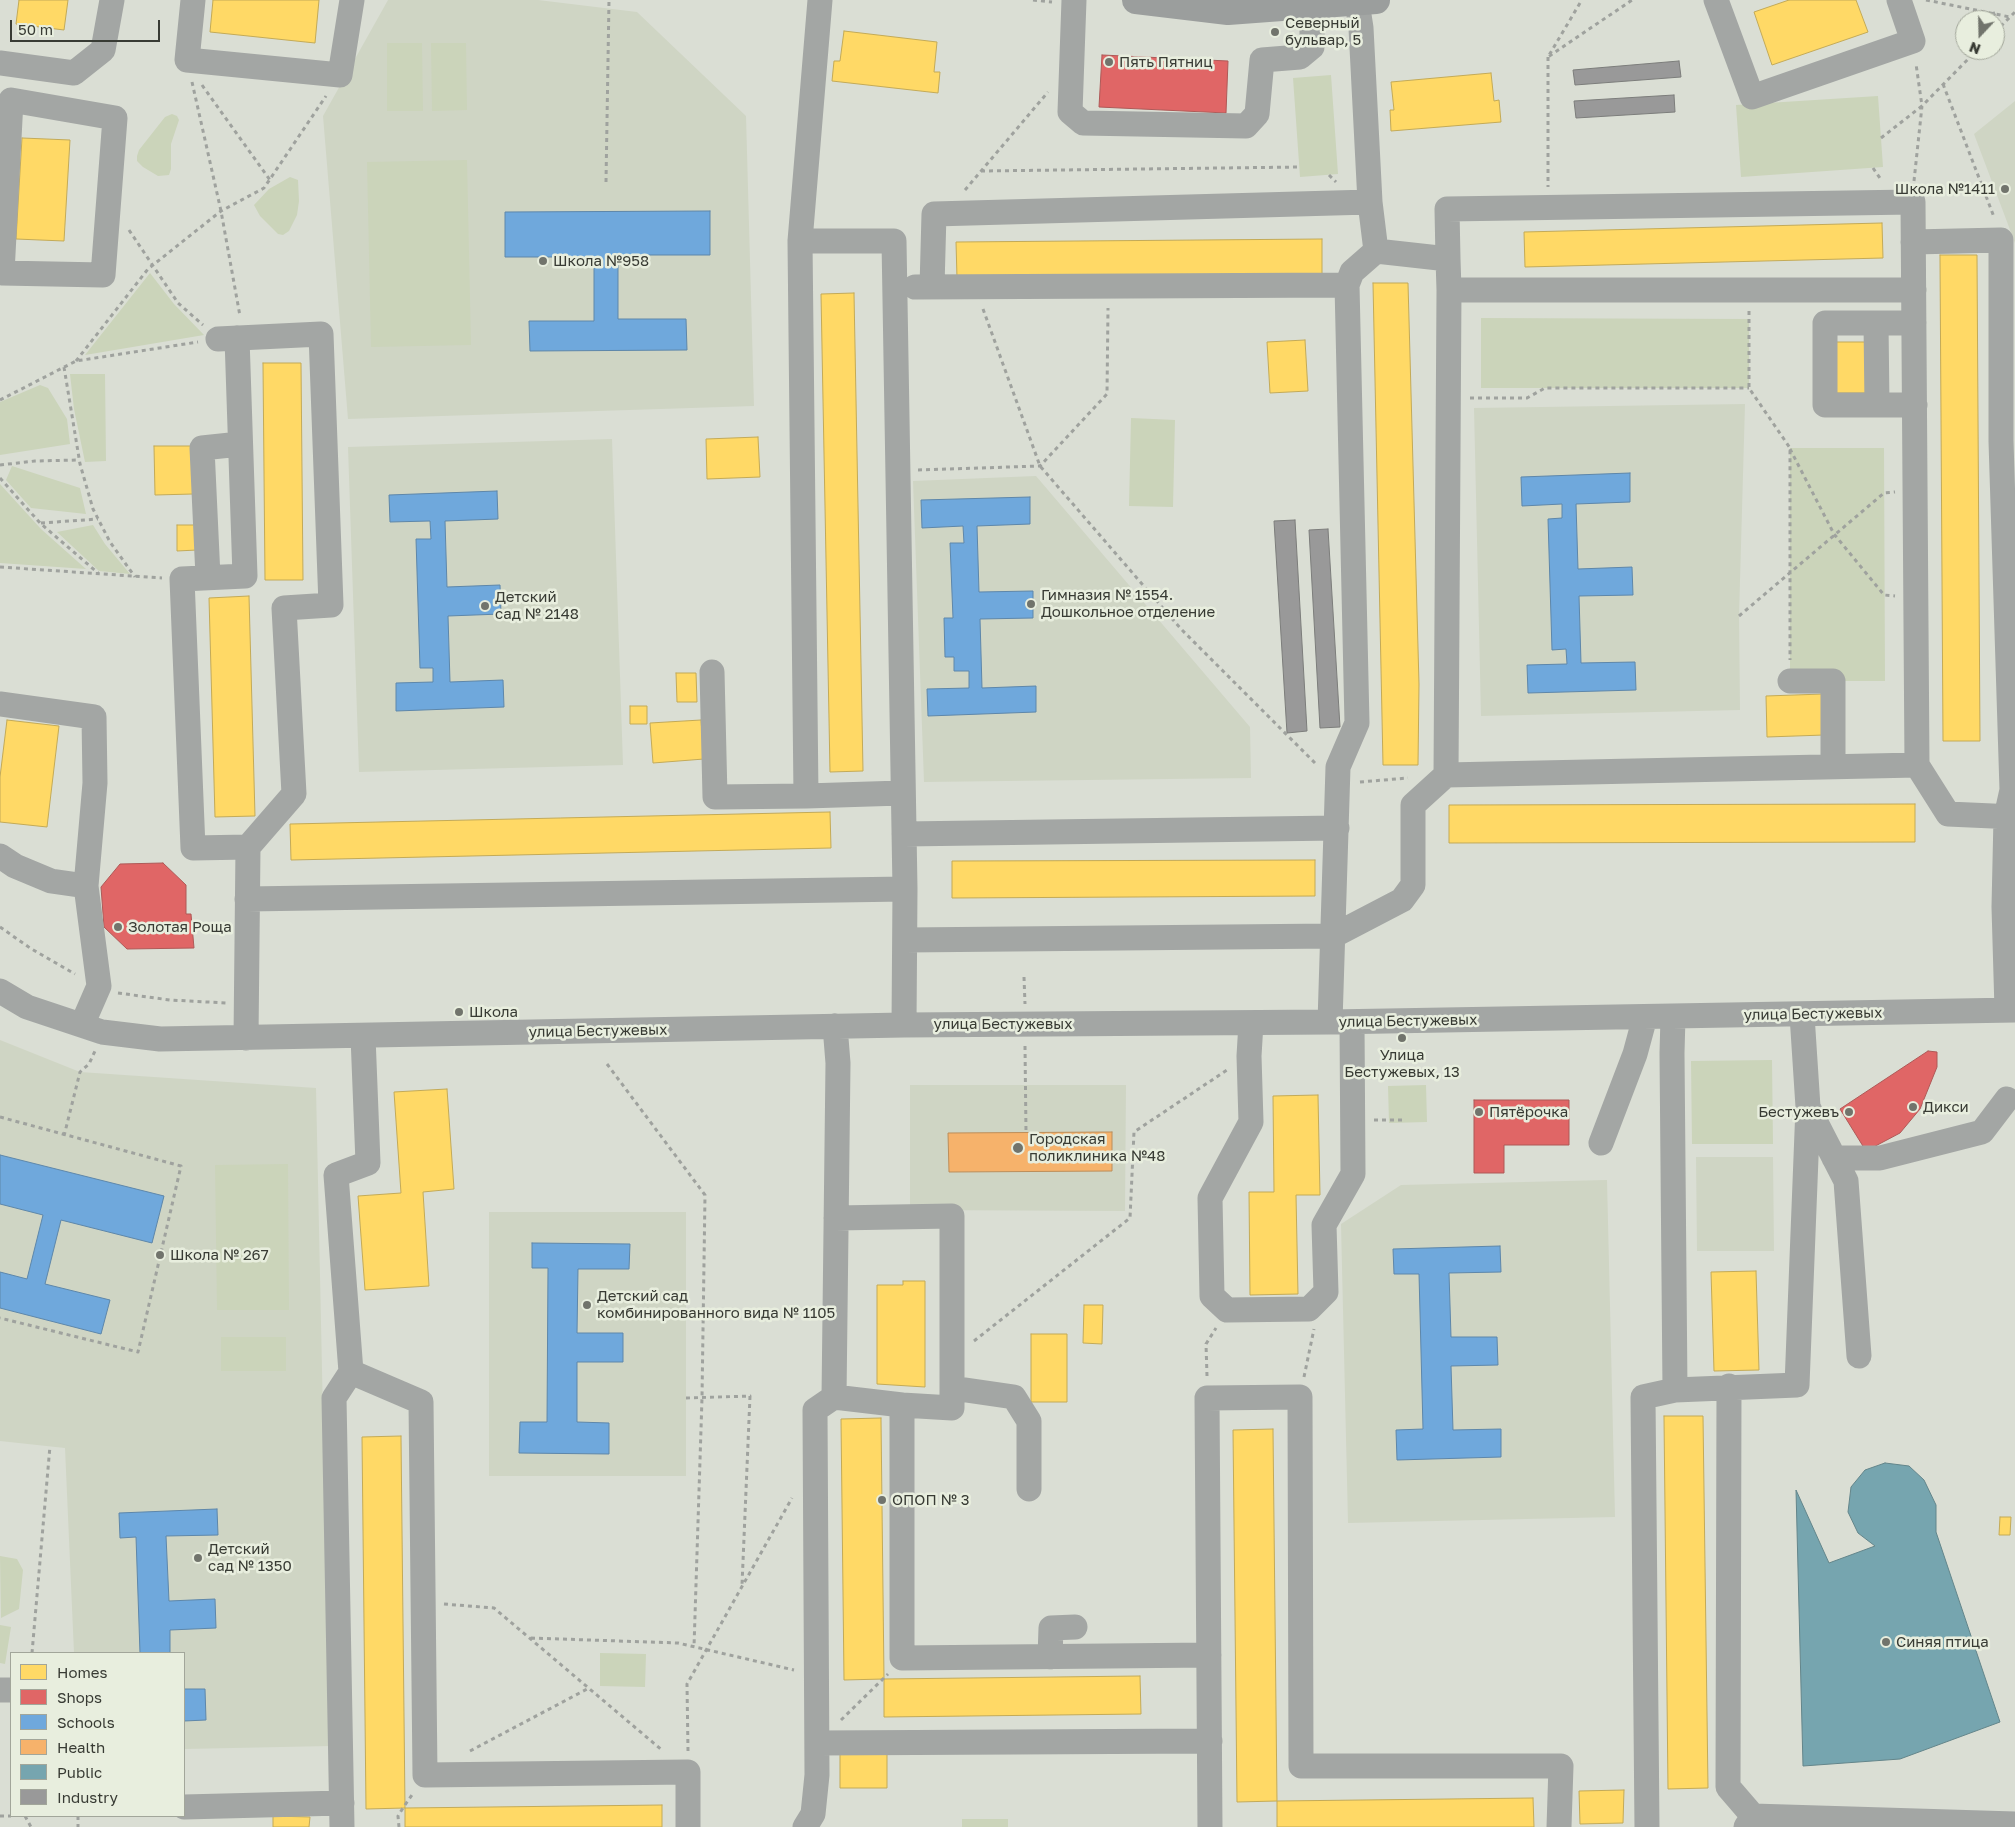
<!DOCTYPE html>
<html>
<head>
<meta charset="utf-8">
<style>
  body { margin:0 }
  #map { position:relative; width:2015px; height:1827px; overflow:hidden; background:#daded4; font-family:"Golos Text",sans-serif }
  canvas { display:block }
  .legend { position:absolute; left:10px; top:1652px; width:175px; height:165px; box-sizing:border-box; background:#e8eede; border:1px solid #a2a69a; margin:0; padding:6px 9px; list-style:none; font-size:15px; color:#383b34 }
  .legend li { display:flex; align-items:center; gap:10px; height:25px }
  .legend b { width:25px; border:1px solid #a2a69a }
  .north { position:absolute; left:1955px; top:10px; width:50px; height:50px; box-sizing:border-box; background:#e8eede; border:1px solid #a2a69a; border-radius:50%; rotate:201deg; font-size:14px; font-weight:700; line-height:20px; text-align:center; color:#383b34 }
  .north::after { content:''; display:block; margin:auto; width:18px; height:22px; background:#71746c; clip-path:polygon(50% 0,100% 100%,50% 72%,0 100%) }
  .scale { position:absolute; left:10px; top:20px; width:150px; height:22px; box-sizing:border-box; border:2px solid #383b34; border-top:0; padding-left:6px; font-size:15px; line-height:18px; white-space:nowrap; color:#383b34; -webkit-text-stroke:4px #e8eede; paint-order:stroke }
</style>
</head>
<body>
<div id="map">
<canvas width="2015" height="1827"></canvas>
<ul class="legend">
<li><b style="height:14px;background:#ffd966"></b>Homes</li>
<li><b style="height:14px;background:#e06666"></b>Shops</li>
<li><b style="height:14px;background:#6fa8dc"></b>Schools</li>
<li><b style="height:14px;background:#f6b26b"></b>Health</li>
<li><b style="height:14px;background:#76a5af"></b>Public</li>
<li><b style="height:14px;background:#999"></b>Industry</li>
</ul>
<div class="north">N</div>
<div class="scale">50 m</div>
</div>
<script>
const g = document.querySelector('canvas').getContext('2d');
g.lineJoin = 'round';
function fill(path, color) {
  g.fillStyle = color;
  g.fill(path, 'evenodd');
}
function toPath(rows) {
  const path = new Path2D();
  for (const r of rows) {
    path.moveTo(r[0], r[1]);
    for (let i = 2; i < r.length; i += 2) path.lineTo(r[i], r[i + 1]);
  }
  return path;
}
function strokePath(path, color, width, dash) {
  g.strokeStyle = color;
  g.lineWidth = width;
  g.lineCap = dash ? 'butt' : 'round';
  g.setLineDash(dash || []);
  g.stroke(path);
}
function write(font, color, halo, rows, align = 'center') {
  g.font = font + ' "Golos Text",sans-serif';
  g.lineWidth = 5;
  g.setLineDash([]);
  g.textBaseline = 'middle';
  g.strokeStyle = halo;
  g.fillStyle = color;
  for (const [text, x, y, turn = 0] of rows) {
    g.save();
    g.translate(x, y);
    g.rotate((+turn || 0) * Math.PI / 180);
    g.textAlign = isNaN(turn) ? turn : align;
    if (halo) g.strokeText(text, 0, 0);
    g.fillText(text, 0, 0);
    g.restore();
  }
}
const built = toPath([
  [388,0,538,0,637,12,746,116,754,406,348,419,323,116],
  [2015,101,2015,243,1974,134],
  [1745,404,1739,616,1740,710,1481,716,1474,408],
  [612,439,623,765,359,772,348,447],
  [1036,476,1250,727,1251,778,924,782,913,481],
  [0,1040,80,1072,316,1088,330,1746,184,1749,184,1653,74,1653,65,1448,0,1441],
  [910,1085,1126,1085,1125,1211,910,1210],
  [1696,1157,1773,1157,1774,1251,1697,1251],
  [1607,1180,1615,1517,1348,1523,1341,1224,1401,1185],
  [489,1212,686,1212,686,1476,489,1476]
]);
const green = toPath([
  [387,43,422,43,423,111,387,111],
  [431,43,466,43,467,110,432,111],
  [1331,75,1338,174,1300,177,1293,78],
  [1878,96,1883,167,1741,177,1736,105],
  [172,114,177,116,179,120,171,144,171,169,169,175,158,176,143,167,137,161,137,156,139,150,165,117],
  [467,160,471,345,371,347,367,162],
  [290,177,298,180,299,201,297,215,289,231,283,235,278,234,260,216,254,205,269,189],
  [150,273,174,304,204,335,85,355],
  [1481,318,1749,319,1749,388,1481,388],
  [70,374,105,374,106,461,85,462,74,409],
  [40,385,48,388,67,419,70,444,0,455,0,402],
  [1131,418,1175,420,1173,507,1129,506],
  [1790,448,1884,448,1885,681,1790,681],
  [12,466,80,488,86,514,31,508,6,480],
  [0,484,41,529,86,569,0,563],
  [93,525,105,544,130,574,99,571,57,532],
  [1772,1060,1773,1144,1692,1144,1691,1061],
  [1426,1085,1427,1122,1389,1123,1388,1086],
  [288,1164,289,1310,217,1310,215,1165],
  [221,1337,286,1337,286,1371,221,1371],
  [0,1556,17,1559,23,1570,19,1609,1,1618],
  [0,1625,11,1627,5,1664,0,1663],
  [600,1653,646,1654,645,1687,600,1686],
  [962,1819,1008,1819,1008,1827,962,1827]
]);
const homes = toPath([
  [19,0,68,0,64,30,16,24,19,0],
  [213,0,319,0,315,43,210,32,213,0],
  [1789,0,1856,0,1868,32,1772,65,1754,12,1789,0],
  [844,31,937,42,934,72,940,72,938,93,832,81,834,61,840,61,844,31],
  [1491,73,1494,101,1499,100,1501,122,1391,131,1390,110,1394,110,1391,82,1491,73],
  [22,138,70,140,64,241,16,239,22,138],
  [1882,223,1883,258,1525,267,1524,232,1882,223],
  [1322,239,1322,274,957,278,956,242,1322,239],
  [1940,255,1977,255,1980,741,1943,741,1940,255],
  [1373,283,1408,283,1419,684,1418,765,1383,765,1373,283],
  [854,293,863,771,830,772,821,294,854,293],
  [1305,340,1308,391,1270,393,1267,342,1305,340],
  [1832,342,1869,342,1869,393,1833,393,1832,342],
  [263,363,301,363,303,580,265,580,263,363],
  [758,437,760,477,707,479,706,439,758,437],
  [154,446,192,446,193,494,155,495,154,446],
  [177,525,197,525,197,550,177,551,177,525],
  [249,596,255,816,215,817,209,598,249,596],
  [676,673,696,673,697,702,677,702,676,673],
  [1823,694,1824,735,1767,737,1766,696,1823,694],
  [630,706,647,706,647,724,630,724,630,706],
  [7,720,59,726,47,827,0,822,0,777,7,720],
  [701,720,704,759,653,763,650,723,701,720],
  [1915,804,1915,842,1449,843,1449,805,1915,804],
  [830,812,831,848,291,860,290,824,830,812],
  [1315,860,1315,896,952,898,952,861,1315,860],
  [447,1089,454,1189,423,1192,429,1286,365,1290,358,1196,401,1193,394,1092,447,1089],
  [1318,1095,1320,1195,1296,1195,1298,1294,1250,1295,1249,1192,1274,1192,1273,1096,1318,1095],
  [1756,1271,1759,1370,1714,1371,1711,1272,1756,1271],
  [903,1281,925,1281,925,1387,877,1384,877,1285,903,1285,903,1281],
  [1084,1305,1103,1305,1102,1344,1083,1343,1084,1305],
  [1031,1334,1067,1334,1067,1402,1031,1402,1031,1334],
  [1664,1416,1703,1416,1708,1788,1668,1789,1664,1416],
  [881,1418,884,1679,844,1680,841,1419,881,1418],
  [1273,1429,1277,1801,1237,1802,1233,1430,1273,1429],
  [401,1436,405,1808,366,1809,362,1437,401,1436],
  [2000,1517,2011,1517,2010,1535,1999,1535,2000,1517],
  [1140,1676,1141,1714,884,1717,884,1679,1140,1676],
  [840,1754,887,1754,887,1788,840,1788,840,1754],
  [1624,1790,1623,1823,1580,1824,1579,1791,1624,1790],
  [1533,1798,1534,1827,1277,1827,1277,1801,1533,1798],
  [662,1805,662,1827,405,1827,405,1808,662,1805],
  [273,1816,310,1817,309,1827,273,1827,273,1816]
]);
const shops = toPath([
  [1102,55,1228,61,1226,113,1099,107,1102,55],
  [163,863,186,885,186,914,191,914,194,948,127,949,104,927,101,887,120,864,163,863],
  [1928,1051,1937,1052,1937,1067,1920,1109,1900,1133,1866,1151,1840,1109,1928,1051],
  [1474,1100,1569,1100,1569,1145,1504,1145,1504,1173,1474,1173,1474,1100]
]);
const schools = toPath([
  [710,211,710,255,618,255,618,319,686,319,687,350,530,351,529,321,594,321,594,257,505,257,505,212,710,211],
  [1630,473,1630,502,1576,504,1578,569,1632,567,1633,595,1579,596,1581,663,1635,662,1636,690,1528,693,1527,665,1567,664,1566,649,1552,650,1548,519,1562,518,1562,504,1522,506,1521,477,1630,473],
  [497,491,498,519,445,521,447,587,500,585,501,614,448,616,450,682,503,680,504,707,396,711,396,683,433,682,433,668,420,668,416,539,431,539,430,521,390,522,389,495,497,491],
  [1030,497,1030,524,977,526,979,592,1033,591,1033,618,980,619,982,688,1036,686,1036,712,928,716,927,689,969,688,969,671,954,671,954,657,945,657,944,618,953,618,950,543,964,543,963,526,922,528,921,500,1030,497],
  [0,1155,164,1196,152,1243,61,1220,45,1284,110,1300,101,1334,0,1308,0,1272,27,1279,43,1215,0,1204,0,1155],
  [532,1243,630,1244,629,1269,578,1269,577,1333,623,1333,623,1362,577,1362,577,1422,609,1423,609,1454,519,1453,520,1422,547,1422,548,1268,532,1268,532,1243],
  [1500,1246,1501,1272,1449,1273,1451,1337,1497,1337,1498,1365,1451,1366,1453,1430,1501,1429,1501,1457,1397,1460,1396,1430,1423,1429,1419,1274,1394,1274,1393,1249,1500,1246],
  [217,1509,218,1535,166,1536,169,1601,215,1599,216,1628,170,1630,170,1653,140,1653,136,1537,120,1538,119,1513,217,1509],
  [184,1689,205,1689,206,1720,184,1721,184,1689]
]);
const health = toPath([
  [1112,1132,1112,1171,949,1172,948,1133,1112,1132]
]);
const public = toPath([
  [1885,1463,1909,1466,1924,1480,1936,1505,1936,1532,2000,1722,1900,1759,1803,1766,1796,1490,1829,1563,1875,1546,1858,1533,1848,1512,1851,1487,1865,1470,1885,1463]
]);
const industry = toPath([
  [1679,61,1681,77,1575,85,1573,70,1679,61],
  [1674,95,1675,112,1576,118,1574,101,1674,95],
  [1295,520,1307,731,1287,733,1274,521,1295,520],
  [1328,529,1340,727,1320,728,1309,530,1328,529]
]);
const path = toPath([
  [1033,0,1052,2],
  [1926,0,2010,17],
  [1580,3,1548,57,1632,0],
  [1993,12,2000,26],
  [1995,32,2015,12],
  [1548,57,1548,187],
  [192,82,221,211,240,316],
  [1943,84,1994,217],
  [202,85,270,180],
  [1881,138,1922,106,1916,64],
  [1873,168,1882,181],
  [981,171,1300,167],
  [1329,175,1336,182],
  [1914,181,1922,106,1977,50],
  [606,182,609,0],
  [965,190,1048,92],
  [129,230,178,303,203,325],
  [983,309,1040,466,1181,629,1316,764],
  [1749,311,1749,388,1790,448,1790,660],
  [76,361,148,269,221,211,264,188,326,96],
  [64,367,80,464,93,509,110,542,135,577],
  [1470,398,1527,398,1545,388,1749,388],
  [0,400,76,361,198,342],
  [1790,449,1834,534,1884,595,1895,596],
  [0,465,35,461,79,460],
  [918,470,1040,466,1107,394,1108,308],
  [0,478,40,523,98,573],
  [41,523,98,519],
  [0,567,162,578],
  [1739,616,1884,493,1895,492],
  [1360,782,1408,778],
  [0,927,30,948,75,974],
  [1024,977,1025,1004],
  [118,993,170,1000,226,1003],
  [1025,1046,1026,1133],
  [607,1064,705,1195,702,1398,694,1647],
  [0,1117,181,1166,138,1352,0,1318],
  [1374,1120,1402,1120],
  [64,1136,80,1072,89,1064,95,1051],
  [974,1341,1130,1218,1134,1132,1227,1070],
  [1207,1376,1206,1344,1216,1328],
  [1304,1377,1314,1329],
  [686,1398,750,1396,742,1585],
  [444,1604,494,1608,663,1751],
  [531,1638,678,1643,794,1670],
  [32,1653,50,1446],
  [841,1720,888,1674],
  [470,1751,589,1688],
  [688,1751,687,1684,792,1498],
  [405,1805,414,1792],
  [0,1816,11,1816],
  [25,1816,31,1827],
  [78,1816,78,1827],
  [399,1827,398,1816,403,1808]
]);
const minor = toPath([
  [193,0,187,60,340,75,352,0],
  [820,0,800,241,894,241,905,889,904,1025],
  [1074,0,1070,112,1083,123,1246,126,1257,114,1262,60,1300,57,1312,47,1312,5],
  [1716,0,1752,97,1913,41,1899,0],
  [0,63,74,73,103,50,112,0],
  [800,241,806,796,902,793],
  [1913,242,2001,240,2001,441,2012,790,2006,817,2004,907,2007,1010],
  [1376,251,1448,259,1449,290,1914,290],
  [1448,259,1447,209,1913,202,1917,765,1948,814,2015,817],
  [0,272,2,273,103,275,115,118,11,100,2,273],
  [915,287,1347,285],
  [932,287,934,214,1370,202],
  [1876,323,1877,405],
  [1914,323,1825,323,1825,405,1915,405],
  [237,338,245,576,182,579,193,848,248,847],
  [218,339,321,334,331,605,284,608,294,794,248,847,246,1038],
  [208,577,202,448,240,444],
  [712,672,715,797,806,796],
  [1790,681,1833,681,1833,766],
  [0,704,94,717,95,783,86,886,99,986,82,1025],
  [1446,775,1917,765],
  [904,834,1337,828],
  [0,856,15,866,51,881,86,886],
  [247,899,905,889],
  [905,940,1333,936,1402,900,1413,885,1413,805,1446,775,1449,290],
  [0,991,27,1007,102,1032,160,1039,904,1025,1330,1022,2015,1010],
  [1330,1022,1338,767,1357,723,1347,285,1352,272,1376,251,1370,202,1361,28,1357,2],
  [1251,1023,1249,1056,1251,1122,1210,1198,1212,1296,1227,1310,1309,1309,1326,1292,1324,1225,1353,1174,1352,1022],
  [1809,1109,1846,1181,1859,1356],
  [1601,1143,1635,1054,1645,1017],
  [1834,1158,1880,1158,1982,1132,2007,1099],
  [836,1218,952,1216,952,1408,902,1405],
  [351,1372,421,1402,425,1775,688,1772,688,1827],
  [1729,1386,1728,1787,1753,1816],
  [952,1388,1014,1397,1029,1421,1029,1489],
  [1675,1390,1797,1385,1808,1107,1802,1015],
  [834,1397,902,1405,902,1658,1209,1655],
  [1050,1657,1051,1628,1075,1627],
  [0,1690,11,1690],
  [817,1743,1210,1741],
  [184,1807,342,1803],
  [342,1827,334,1398,351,1372,336,1175,368,1163,363,1036],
  [805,1827,813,1814,817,1775,815,1410,834,1397,838,1063,835,1026],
  [1210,1827,1207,1398,1300,1397,1301,1766,1561,1766,1559,1827],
  [1647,1827,1643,1397,1675,1390,1672,1053,1673,1017],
  [1746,1827,1753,1816,2015,1824]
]);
const major = toPath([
  [1136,0,1228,11,1376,0]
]);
const markers = [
  [1275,32,5,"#71746c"],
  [1109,62,5,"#71746c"],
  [2005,189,5,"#71746c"],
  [543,261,5,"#71746c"],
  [1031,604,5,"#71746c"],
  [485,606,5,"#71746c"],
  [118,927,5,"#71746c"],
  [459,1012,5,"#71746c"],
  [1402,1038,5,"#71746c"],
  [1913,1107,5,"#71746c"],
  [1479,1112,5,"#71746c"],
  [1849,1112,5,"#71746c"],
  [1018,1148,6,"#71746c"],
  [160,1255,5,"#71746c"],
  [587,1305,5,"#71746c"],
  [882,1500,5,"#71746c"],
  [198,1558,5,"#71746c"],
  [1886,1642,5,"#71746c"]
];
const poiNames = [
  ["Северный",1285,23],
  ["бульвар, 5",1285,40],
  ["Пять Пятниц",1119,62],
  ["Школа №1411",1995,189,"right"],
  ["Школа №958",553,261],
  ["Гимназия № 1554.",1041,595],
  ["Дошкольное отделение",1041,612],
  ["Детский",495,597],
  ["сад № 2148",495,614],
  ["Золотая Роща",128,927],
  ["Школа",469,1012],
  ["Улица",1402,1055,"center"],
  ["Бестужевых, 13",1402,1072,"center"],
  ["Дикси",1923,1107],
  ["Пятёрочка",1489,1112],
  ["Бестужевъ",1839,1112,"right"],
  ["Городская",1029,1139],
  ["поликлиника №48",1029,1156],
  ["Школа № 267",170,1255],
  ["Детский сад",597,1296],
  ["комбинированного вида № 1105",597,1313],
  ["ОПОП № 3",892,1500],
  ["Детский",208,1549],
  ["сад № 1350",208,1566],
  ["Синяя птица",1896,1642]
];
const streetNames = [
  ["улица Бестужевых",1813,1014,-1],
  ["улица Бестужевых",1408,1021,-1],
  ["улица Бестужевых",1003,1024],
  ["улица Бестужевых",598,1031,-1]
];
fill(built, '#cfd5c4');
fill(green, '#cbd4ba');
fill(homes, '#ffd966');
strokePath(homes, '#c3aa57', 1);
fill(shops, '#e06666');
strokePath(shops, '#ae5957', 1);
fill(schools, '#6fa8dc');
strokePath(schools, '#5e87aa', 1);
fill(health, '#f6b26b');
strokePath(health, '#bd8e5a', 1);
fill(public, '#76a5af');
strokePath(public, '#63858a', 1);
fill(industry, '#999');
strokePath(industry, '#7c7d7b', 1);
strokePath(path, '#9fa29e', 3, [4, 4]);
strokePath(minor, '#a3a6a4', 25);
strokePath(major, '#9b9e9d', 28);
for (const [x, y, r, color] of markers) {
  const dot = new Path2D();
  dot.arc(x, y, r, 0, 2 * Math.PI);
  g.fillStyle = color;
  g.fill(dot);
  strokePath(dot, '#e8eede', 2);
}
write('15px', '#383b34', '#e8eede', poiNames, 'left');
write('15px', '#383b34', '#e8eede', streetNames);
</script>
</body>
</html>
